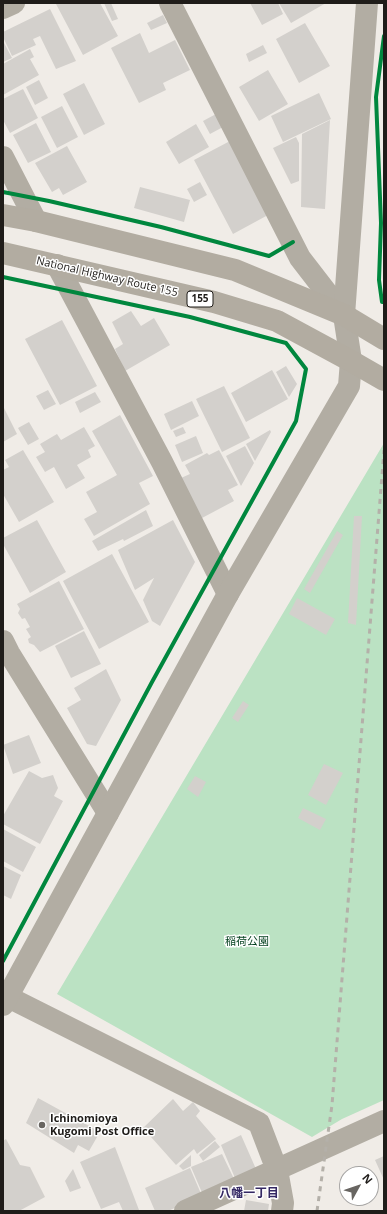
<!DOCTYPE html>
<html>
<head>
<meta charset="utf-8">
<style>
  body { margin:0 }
  #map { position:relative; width:387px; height:1214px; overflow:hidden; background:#f0ece7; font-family:"Open Sans",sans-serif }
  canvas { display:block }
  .frame { position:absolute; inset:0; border:4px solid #1f1c19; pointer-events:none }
  .north { position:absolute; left:339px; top:1166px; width:40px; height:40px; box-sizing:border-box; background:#fff; border:1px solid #a5a4a3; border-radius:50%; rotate:50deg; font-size:11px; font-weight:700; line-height:16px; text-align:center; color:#1f1c19 }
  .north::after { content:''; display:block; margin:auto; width:14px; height:18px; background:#686561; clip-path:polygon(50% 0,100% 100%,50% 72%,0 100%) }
</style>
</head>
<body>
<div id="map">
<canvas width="387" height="1214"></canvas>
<div class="frame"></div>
<div class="north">N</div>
</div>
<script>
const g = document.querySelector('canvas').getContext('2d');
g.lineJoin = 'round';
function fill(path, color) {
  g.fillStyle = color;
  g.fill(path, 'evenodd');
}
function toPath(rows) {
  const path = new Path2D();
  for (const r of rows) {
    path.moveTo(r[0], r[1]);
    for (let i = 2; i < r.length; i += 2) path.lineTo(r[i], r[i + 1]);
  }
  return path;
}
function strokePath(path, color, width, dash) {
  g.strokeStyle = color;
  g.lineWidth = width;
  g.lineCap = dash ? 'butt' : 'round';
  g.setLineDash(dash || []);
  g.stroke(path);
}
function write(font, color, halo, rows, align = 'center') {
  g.font = font + ' "Open Sans","Noto Sans JP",sans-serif';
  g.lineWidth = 3;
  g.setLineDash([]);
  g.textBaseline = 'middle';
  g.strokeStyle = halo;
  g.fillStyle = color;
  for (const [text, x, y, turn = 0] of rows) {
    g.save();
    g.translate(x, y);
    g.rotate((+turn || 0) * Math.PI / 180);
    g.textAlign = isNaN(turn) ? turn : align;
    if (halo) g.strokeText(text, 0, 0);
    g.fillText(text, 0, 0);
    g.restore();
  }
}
const green = toPath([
  [384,443,384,1100,342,1119,312,1137,57,994]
]);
const building = toPath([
  [57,3,100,3,118,36,83,55,56,4],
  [104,3,111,3,118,19,112,21],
  [250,3,278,3,283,14,262,25],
  [279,3,326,3,291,23],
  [50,9,76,61,56,69,40,36,33,39,36,45,12,56,3,37,3,32],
  [163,15,167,23,151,30,147,23],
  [305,23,330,66,299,83,276,39],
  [140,33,149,53,175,40,190,70,163,83,166,90,139,103,111,48],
  [3,41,12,58,3,62],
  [263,45,267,53,249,62,246,54],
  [30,49,34,57,30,59,39,75,3,95,3,64],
  [268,70,288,104,259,121,239,87],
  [39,80,48,98,35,105,26,87],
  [84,83,105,124,84,135,63,94],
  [23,89,38,118,10,133,3,120,3,99],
  [319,93,331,119,283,142,271,116],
  [62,106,78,137,57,148,41,117],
  [216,114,223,127,210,134,203,121],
  [330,120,325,209,301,207,302,134],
  [36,123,51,152,28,163,13,135],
  [196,124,209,147,179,164,166,142],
  [296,137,299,143,299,181,291,184,273,148],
  [230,141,268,215,233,234,194,160],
  [67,146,87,182,63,195,59,188,52,192,35,163],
  [200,182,207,195,194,202,187,189],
  [140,187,190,200,184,222,134,208],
  [131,311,141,326,154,318,170,345,125,371,115,349,123,344,112,322],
  [62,320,97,386,60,405,25,339],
  [286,366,297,384,289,397,276,372],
  [272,370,288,399,246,422,231,393],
  [224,386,250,438,222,452,196,399],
  [48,390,56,404,44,410,36,396],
  [95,392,101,402,80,413,75,402],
  [192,401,199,416,171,430,164,414],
  [3,406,17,434,3,442],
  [120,415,153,476,139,483,150,504,94,536,84,519,97,512,86,492,117,475,92,431],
  [29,422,39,439,28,445,18,428],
  [84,427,95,446,88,450,91,457,77,465,85,478,66,489,54,467,45,472,36,457,45,452,40,444,57,434,61,440],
  [183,427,186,433,176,437,173,431],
  [270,430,271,432,255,461,246,444],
  [196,436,203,453,182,462,175,445],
  [245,446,254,463,241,486,226,456],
  [23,450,54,502,19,522,3,494,3,470,9,467,5,460],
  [219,450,238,485,228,490,234,501,202,518,181,478,190,474,185,465,207,453,209,455],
  [146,510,153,526,124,541,123,539,98,551,92,541],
  [354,516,362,516,356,625,348,623],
  [37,520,66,572,30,593,3,544,3,538],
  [173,520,195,562,160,626,152,621,143,600,154,578,135,590,118,550],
  [337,531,343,535,310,593,304,589],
  [112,554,149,622,99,649,63,581],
  [59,581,84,629,40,652,34,645,29,643,28,639,31,637,26,629,30,627,25,618,22,619,18,613,20,609,17,604],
  [297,598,335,619,326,635,289,614],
  [84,631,101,664,71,678,55,646],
  [106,669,121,700,96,746,87,744,67,708,81,700,74,688],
  [243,701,249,705,238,722,232,718],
  [29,735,41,763,13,774,3,745],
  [324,764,343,773,326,805,308,795],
  [29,771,42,778,53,775,58,788,54,796,63,801,40,844,3,824,3,816],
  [195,776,206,782,198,797,187,789],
  [303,808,326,819,320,830,298,818],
  [3,829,36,847,23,872,3,861],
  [3,866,21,875,11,899,3,895],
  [38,1098,100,1132,89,1151,78,1145,74,1153,26,1123],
  [173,1099,183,1111,193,1102,200,1111,196,1116,216,1139,197,1154,194,1149,176,1165,143,1128],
  [241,1135,256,1169,235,1178,221,1145],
  [6,1139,20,1165,30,1167,45,1197,19,1211,3,1211,3,1141],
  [215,1141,220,1147,203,1161,199,1155],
  [115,1147,139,1210,137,1211,123,1211,119,1202,101,1209,80,1162],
  [222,1154,235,1181,203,1195,191,1167],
  [191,1155,191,1166,183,1170,179,1166],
  [384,1156,384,1180,375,1160],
  [190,1168,202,1196,168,1211,155,1211,145,1188],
  [73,1169,81,1188,70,1192,65,1181],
  [246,1200,269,1204,268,1211,244,1211]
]);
const minor = toPath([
  [170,3,300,258,344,315],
  [3,8,14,3],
  [3,157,36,221],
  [57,265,162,462,228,594],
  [3,641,9,653,108,813],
  [8,997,259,1123,277,1170,283,1203,282,1211],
  [185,1211,384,1121]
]);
const tertiary = toPath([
  [3,1005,228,594,349,386,351,361,344,315,367,3]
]);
const trunk = toPath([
  [3,215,36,221,235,270,344,315,384,339],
  [3,253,214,302,277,321,351,361,384,380]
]);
const rail = toPath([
  [317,1211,332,1105,384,450]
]);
const cycleway = toPath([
  [384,36,376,97,381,223,379,280,382,302,384,302],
  [3,192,49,201,161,227,269,256,293,242],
  [3,277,190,317,286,343,306,369,296,421,152,682,3,961]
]);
const markers = [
  [42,1125,4,"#686561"]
];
const shields = [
  [200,299,26]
];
const shieldNames = [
  ["155",200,299]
];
const streetNames = [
  ["National Highway Route 155",107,277,13]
];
const parkNames = [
  ["稲荷公園",247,942]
];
const poiNames = [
  ["Ichinomioya",50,1119],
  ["Kugomi Post Office",50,1132]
];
const neighbourhoodNames = [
  ["八幡一丁目",249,1194]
];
fill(green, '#bbe2c3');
fill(building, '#d3d0cc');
strokePath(minor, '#b2ada3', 22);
strokePath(tertiary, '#b2ada3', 22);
strokePath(trunk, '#b2aca1', 22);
strokePath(rail, '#b4b0a9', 3, [5, 5]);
strokePath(cycleway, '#00873e', 4);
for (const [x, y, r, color] of markers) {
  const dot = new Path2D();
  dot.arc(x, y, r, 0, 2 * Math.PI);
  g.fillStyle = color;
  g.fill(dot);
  strokePath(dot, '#fff', 1.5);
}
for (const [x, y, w] of shields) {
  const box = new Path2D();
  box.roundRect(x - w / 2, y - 8, w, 16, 3);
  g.fillStyle = '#fff';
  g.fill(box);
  strokePath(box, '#1f1c19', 1);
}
write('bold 10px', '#1f1c19', null, shieldNames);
write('11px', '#1f1c19', '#fff', streetNames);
write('11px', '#003e1c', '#fff', parkNames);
write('bold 11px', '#1f1c19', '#fff', poiNames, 'left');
write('bold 12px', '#342863', '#fff', neighbourhoodNames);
</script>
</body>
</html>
